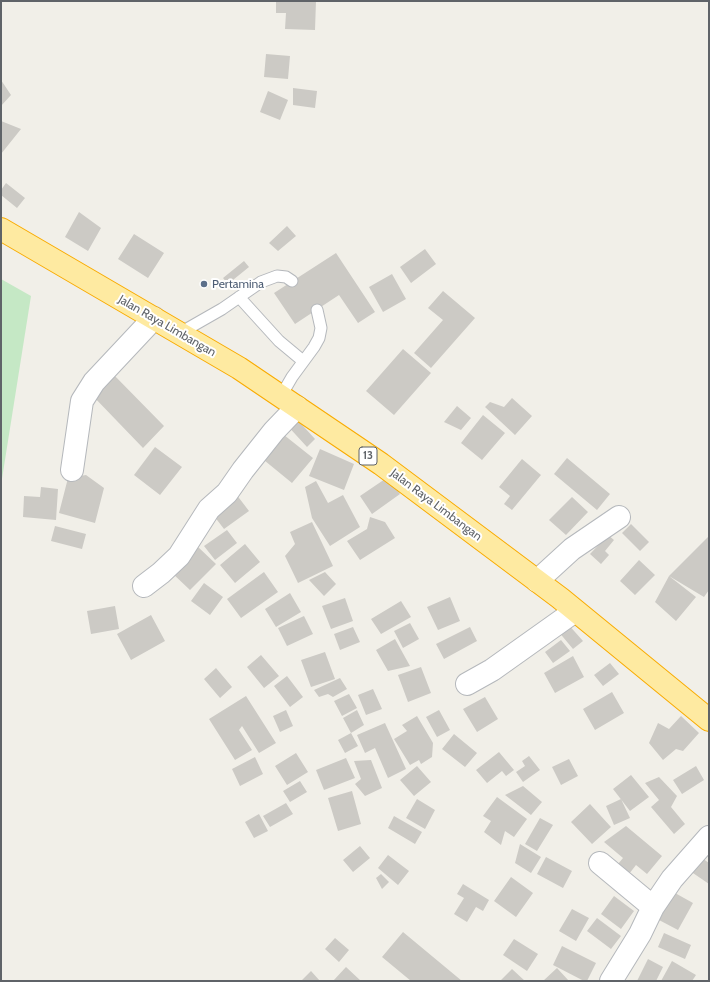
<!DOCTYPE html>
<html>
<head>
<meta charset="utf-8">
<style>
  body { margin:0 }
  #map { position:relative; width:710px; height:982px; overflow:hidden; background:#f1efe8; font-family:Cabin,sans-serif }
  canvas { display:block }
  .frame { position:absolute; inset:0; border:2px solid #5f6368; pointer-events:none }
</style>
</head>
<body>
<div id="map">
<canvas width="710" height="982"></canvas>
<div class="frame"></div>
</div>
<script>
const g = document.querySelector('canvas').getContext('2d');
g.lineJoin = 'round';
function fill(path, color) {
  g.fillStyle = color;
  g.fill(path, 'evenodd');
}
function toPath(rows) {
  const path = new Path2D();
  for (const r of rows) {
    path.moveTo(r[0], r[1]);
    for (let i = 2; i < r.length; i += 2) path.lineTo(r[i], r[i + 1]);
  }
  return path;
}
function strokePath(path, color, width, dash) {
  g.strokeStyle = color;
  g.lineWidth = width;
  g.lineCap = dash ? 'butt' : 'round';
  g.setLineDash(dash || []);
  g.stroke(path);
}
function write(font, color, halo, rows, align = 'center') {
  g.font = font + ' Cabin,sans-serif';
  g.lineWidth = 4;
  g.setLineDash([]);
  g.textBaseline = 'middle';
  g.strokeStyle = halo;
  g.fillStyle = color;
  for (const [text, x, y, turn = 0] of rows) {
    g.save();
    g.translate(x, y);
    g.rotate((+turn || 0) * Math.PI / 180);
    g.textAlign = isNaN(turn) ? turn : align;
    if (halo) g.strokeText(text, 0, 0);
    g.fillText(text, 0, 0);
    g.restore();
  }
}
const green = toPath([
  [1,279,31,296,1,485]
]);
const building = toPath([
  [276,1,316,1,315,30,285,29,286,13,276,13],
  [266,54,290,56,288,79,264,77],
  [1,80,11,95,1,106],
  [293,88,317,91,315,108,293,105],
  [268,91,288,100,280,120,260,112],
  [1,121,21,129,1,154],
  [6,183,25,198,17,208,1,195,1,190],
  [79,212,101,228,88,251,65,237],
  [287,226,296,236,278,251,269,243],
  [134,234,164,253,148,278,118,259],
  [425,249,436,264,411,283,400,267],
  [336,253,375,312,358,323,339,295,295,324,274,293],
  [244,261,249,267,228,284,223,278],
  [392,274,406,299,383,312,369,287],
  [443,291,475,318,431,368,414,353,443,320,428,308],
  [403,349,431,373,394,415,366,391],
  [112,373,164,426,143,448,91,394],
  [512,398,532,416,515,435,485,407,490,402,504,407],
  [457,406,471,418,461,430,444,422],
  [293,415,315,439,307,447,285,423],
  [483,415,505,433,482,460,461,443],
  [279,431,313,458,292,483,259,456],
  [155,447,182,467,160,495,134,475],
  [320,449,354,464,344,490,309,476],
  [567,458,610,494,597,510,554,474],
  [522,459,541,475,512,510,504,504,510,496,499,487],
  [86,475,104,488,95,523,59,513,68,478],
  [388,477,400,494,372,514,360,496],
  [316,481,328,503,343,495,360,527,330,546,312,518,305,487],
  [41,487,58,489,56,520,23,517,24,496,40,497],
  [236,494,249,511,224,529,211,512],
  [572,497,588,512,566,535,549,520],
  [370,517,385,522,395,538,360,560,347,541,367,529],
  [312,522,333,566,298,583,285,556,295,544,290,532],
  [631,524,649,542,640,551,622,533],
  [55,526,86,534,82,549,51,541],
  [227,530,237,543,215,560,204,546],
  [608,535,614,540,605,551,609,555,601,564,590,554],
  [709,536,709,590,704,597,669,576],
  [245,544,260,562,235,583,220,565],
  [197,546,216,564,190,590,171,572],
  [639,560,655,575,635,595,620,581],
  [264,572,278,592,241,618,227,599],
  [325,572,336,584,324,596,309,580],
  [669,576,696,597,676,621,655,602],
  [204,583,223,597,210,615,191,601],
  [290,593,301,612,276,627,265,609],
  [450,597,460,621,438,630,427,607],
  [345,598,353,621,331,629,322,606],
  [401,601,411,617,381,634,371,619],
  [115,606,119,629,91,634,87,611],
  [151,615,165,641,131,660,117,634],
  [304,616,313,634,287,646,278,628],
  [410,623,419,639,403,648,394,631],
  [567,623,583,641,573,649,558,631],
  [353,627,360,642,340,650,334,634],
  [470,627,477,641,444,659,436,644],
  [395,639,410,666,388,671,376,650],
  [561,640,570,651,553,663,545,652],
  [325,652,335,679,311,687,301,660],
  [261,655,279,676,264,688,247,667],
  [573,656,584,677,555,693,544,673],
  [610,663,619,674,603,686,594,675],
  [421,667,431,693,408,702,398,675],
  [216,668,232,687,220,698,204,679],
  [287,676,303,697,290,707,274,686],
  [340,678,347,689,333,697,328,694,319,697,314,690],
  [373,689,382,709,366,715,358,695],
  [612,692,624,713,595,730,583,709],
  [349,694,357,708,342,716,334,701],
  [246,696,276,743,259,753,242,726,239,730,252,750,235,760,209,719],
  [485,697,498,719,477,732,463,709],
  [286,710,293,726,280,732,273,716],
  [357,710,364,725,351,733,343,718],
  [439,710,450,730,437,737,426,717],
  [417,716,433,743,432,757,421,764,419,760,410,765,394,739,407,731,402,725],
  [681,716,699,733,683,751,676,749,663,760,649,743,658,723,669,729],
  [385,723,406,769,388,778,375,748,365,753,357,735],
  [351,733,358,746,345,753,338,740],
  [454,734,477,753,465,767,442,749],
  [499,752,514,770,506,776,502,771,487,783,476,770],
  [296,753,308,772,287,785,275,766],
  [529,756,540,770,523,782,516,772,525,766,522,761],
  [255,757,263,774,240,786,232,769],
  [346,758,355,778,324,790,316,770],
  [569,759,578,776,561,785,552,767],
  [371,760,382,788,365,796,355,784,361,779,354,761],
  [417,766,431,782,414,796,400,780],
  [696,766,704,780,682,794,673,780],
  [631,775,649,797,630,811,613,789],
  [659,777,677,796,671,807,685,824,674,834,651,807,659,800,645,783],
  [300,781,307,792,290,802,283,791],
  [523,786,542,802,531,815,505,795],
  [352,791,361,824,338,831,328,798],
  [497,797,527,819,514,837,505,831,501,845,484,832,491,821,483,816],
  [417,799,435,810,425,829,406,818],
  [621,799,630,818,614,825,606,806],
  [286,803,293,814,270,827,263,816],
  [590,804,611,827,592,844,571,822],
  [259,814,268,831,254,838,245,822],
  [394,816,422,832,415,844,388,828],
  [540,818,553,825,537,851,525,844],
  [626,826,662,856,647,874,636,865,629,874,618,864,623,858,604,842],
  [520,844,541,857,531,873,515,863],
  [360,846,370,858,353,872,343,860],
  [388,855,409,871,398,885,378,868],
  [699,856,709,863,709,884,690,871],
  [546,857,572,871,563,888,537,874],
  [381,874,389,882,382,889,376,878],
  [511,877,533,893,516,917,494,901],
  [463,884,489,900,483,911,476,907,467,922,454,914,464,898,457,894],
  [675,893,693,903,678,930,659,920,663,913,658,908,662,901,668,904],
  [614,896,634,911,621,929,601,914],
  [572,909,589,918,576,941,559,931],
  [597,918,621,936,611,949,587,931],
  [403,932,462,981,411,981,382,957],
  [664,933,691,945,685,959,658,947],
  [335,938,349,950,339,962,325,949],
  [514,939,538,954,527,971,503,955],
  [562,946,596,963,587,981,584,981,553,965],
  [648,959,663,967,656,981,637,981],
  [672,961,696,975,692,981,661,981],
  [346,967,361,981,333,981],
  [557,968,569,981,543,981],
  [512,969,525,981,500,981],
  [311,971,320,981,301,981]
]);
const service = toPath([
  [239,297,279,341,303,361],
  [180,333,222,309,261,282,277,276,286,277,292,281],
  [281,396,292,377,314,347,319,338,321,328,317,310]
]);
const minor = toPath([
  [72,470,82,401,94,382,154,318],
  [537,581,572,549,619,517],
  [144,586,161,573,179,556,209,509,227,493,243,470,274,431,297,407],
  [467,684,492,670,575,611],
  [600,863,653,907],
  [611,981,640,934,653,907,672,879,709,837]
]);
const trunk = toPath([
  [1,229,239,368,381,464,560,598,709,720]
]);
const markers = [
  [204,284,4,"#5c6f8a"]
];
const shields = [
  [368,456,18]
];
const shieldNames = [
  ["13",368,456]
];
const serviceNames = [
  ["Pertamina",212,284]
];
const streetNames = [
  ["Jalan Raya Limbangan",167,326,30],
  ["Jalan Raya Limbangan",436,505,37]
];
fill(green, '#c5e8c5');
fill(building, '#cccac5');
strokePath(service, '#b5b8bc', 13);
strokePath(minor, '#b5b8bc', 24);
strokePath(trunk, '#f9ab00', 24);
strokePath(service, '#fff', 11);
strokePath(minor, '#fff', 22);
strokePath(trunk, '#feeaa1', 22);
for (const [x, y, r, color] of markers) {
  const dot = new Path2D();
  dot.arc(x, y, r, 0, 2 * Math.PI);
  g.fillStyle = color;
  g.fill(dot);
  strokePath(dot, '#fff', 1.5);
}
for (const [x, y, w] of shields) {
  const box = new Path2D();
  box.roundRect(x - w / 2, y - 9, w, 18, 3);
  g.fillStyle = '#fff';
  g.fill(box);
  strokePath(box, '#5f6368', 1);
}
write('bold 11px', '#5f6368', null, shieldNames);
write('12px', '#4e5e75', '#fff', serviceNames, 'left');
write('12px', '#5f6368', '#fff', streetNames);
</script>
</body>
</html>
